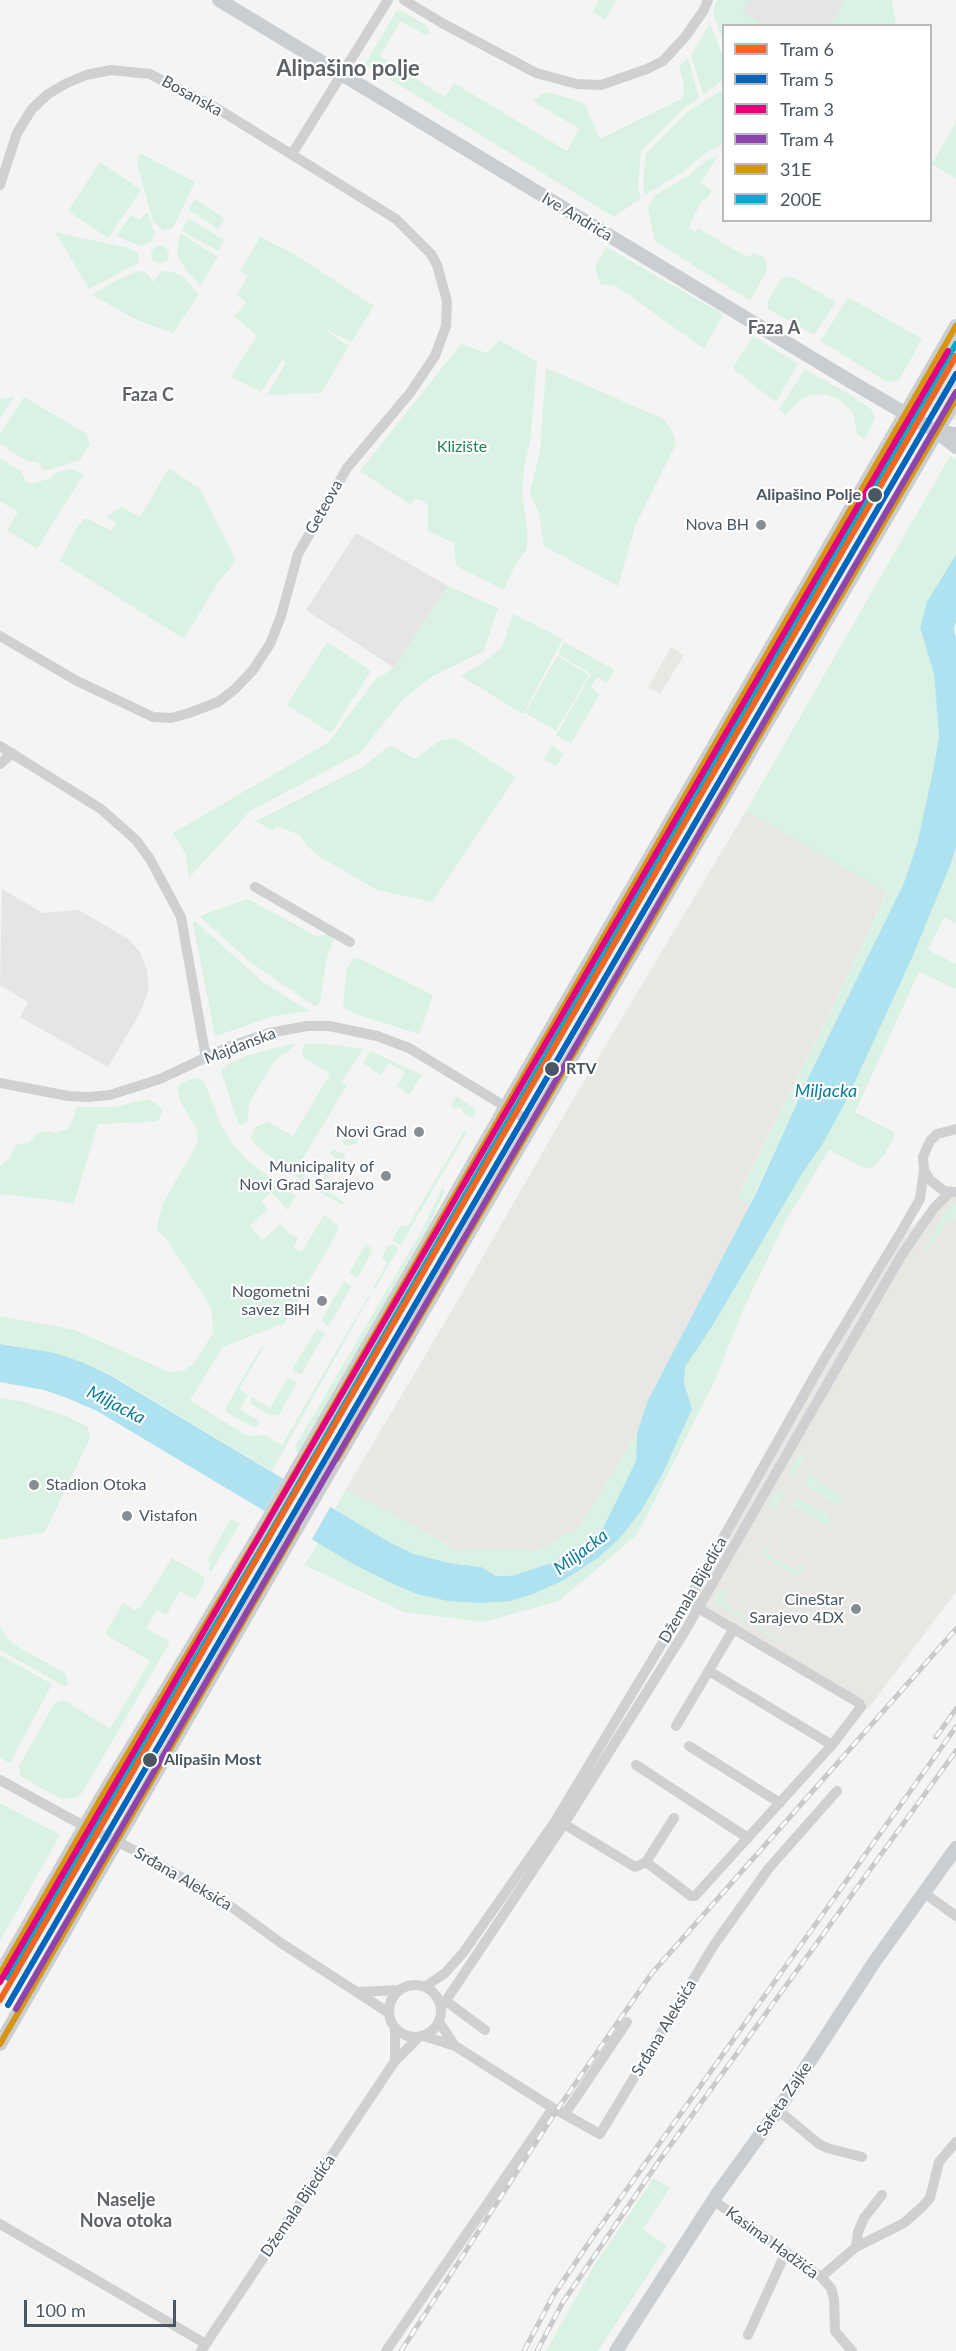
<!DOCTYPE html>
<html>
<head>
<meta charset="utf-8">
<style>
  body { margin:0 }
  #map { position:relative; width:956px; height:2351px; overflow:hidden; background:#f4f4f4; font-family:Lato,sans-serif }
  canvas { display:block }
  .legend { position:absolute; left:722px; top:24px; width:210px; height:198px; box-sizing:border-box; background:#fff; border:2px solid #b7bbc0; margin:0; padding:8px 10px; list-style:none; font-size:18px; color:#4a5661 }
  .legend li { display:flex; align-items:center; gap:12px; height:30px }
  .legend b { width:30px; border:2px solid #b7bbc0 }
  .scale { position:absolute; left:24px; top:2300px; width:152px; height:27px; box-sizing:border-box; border:3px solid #4a5661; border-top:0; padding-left:8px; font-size:18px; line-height:21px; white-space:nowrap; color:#4a5661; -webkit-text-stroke:4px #fff; paint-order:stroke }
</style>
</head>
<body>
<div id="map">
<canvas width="956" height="2351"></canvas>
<ul class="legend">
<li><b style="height:8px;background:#f26522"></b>Tram 6</li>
<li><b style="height:8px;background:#0065bd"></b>Tram 5</li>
<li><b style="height:8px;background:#e5007d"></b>Tram 3</li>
<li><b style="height:8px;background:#8e44ad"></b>Tram 4</li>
<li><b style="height:8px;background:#d49613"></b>31E</li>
<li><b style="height:8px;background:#00a9ce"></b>200E</li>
</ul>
<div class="scale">100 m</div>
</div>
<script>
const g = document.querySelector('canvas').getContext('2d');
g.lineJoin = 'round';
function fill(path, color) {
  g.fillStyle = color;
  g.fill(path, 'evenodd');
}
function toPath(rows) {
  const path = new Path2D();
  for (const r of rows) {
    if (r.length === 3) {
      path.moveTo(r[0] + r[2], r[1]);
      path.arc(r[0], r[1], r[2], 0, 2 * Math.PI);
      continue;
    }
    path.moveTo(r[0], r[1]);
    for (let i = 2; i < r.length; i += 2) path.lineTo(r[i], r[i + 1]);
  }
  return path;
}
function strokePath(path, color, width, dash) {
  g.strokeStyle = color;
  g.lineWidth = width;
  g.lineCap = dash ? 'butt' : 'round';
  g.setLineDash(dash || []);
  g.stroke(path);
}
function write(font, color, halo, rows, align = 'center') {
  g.font = font + ' Lato,sans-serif';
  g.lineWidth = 4.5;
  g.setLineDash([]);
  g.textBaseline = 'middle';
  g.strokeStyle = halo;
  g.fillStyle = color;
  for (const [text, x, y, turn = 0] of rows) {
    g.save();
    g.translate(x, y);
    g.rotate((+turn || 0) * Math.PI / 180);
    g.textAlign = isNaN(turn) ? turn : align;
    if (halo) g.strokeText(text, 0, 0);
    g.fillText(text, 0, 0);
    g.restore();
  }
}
const commercial = toPath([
  [956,324,956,420,915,401],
  [671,647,684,655,660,694,648,687],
  [746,811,887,892,825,1023,737,1197,750,1204,648,1400,637,1433,580,1526,539,1550,458,1550,346,1489,458,1300,571,1103],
  [956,1192,956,1592,868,1709,687,1602,889,1249,924,1215]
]);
const education = toPath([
  [717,0,845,0,830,25,724,26,723,39,713,14],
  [356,533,448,586,394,668,306,610],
  [2,889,43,913,79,910,128,939,140,952,147,970,149,989,141,1011,108,1067,20,1017,28,1002,0,985]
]);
const green = toPath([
  [599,0,617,0,605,19,592,12],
  [717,0,749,0,742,12,764,25,724,26,723,39,713,14],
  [845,0,892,0,896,25,830,25],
  [402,11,427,26,429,32,427,36,401,21,380,56,445,97,454,83,567,151,579,129,533,101,541,95,547,92,584,103,600,139,683,98,684,84,679,67,688,58,699,98,683,109,641,151,638,188,641,198,614,217,365,64,396,12],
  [710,23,723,57,723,80,703,95,691,55],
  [723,89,723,144,706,153,683,172,645,195,643,186,646,153,686,113],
  [956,122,956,179,932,164],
  [140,153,195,182,173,228,163,230,153,221,137,163],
  [718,156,700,183,712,190,708,198,702,200,688,228,695,232,698,228,747,257,754,253,764,257,767,263,767,270,750,301,655,241,648,208,655,195,688,176,706,161],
  [100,162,141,190,108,238,68,211],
  [195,199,224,218,219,229,189,210],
  [147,212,155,234,151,242,140,246,117,236,131,215,140,220],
  [188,218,224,240,218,251,182,231],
  [55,232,132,249,139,254,138,263,89,289],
  [180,233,218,257,200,286,186,270,177,254],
  [260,237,294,254,374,306,351,342,323,328,349,346,321,393,267,395,286,362,282,360,261,392,231,377,257,335,234,317,246,302,236,295,248,276,240,271],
  [160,255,9],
  [606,247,723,314,704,349,616,286,600,284,595,267],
  [143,271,148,274,153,282,162,271,173,272,181,275,199,294,173,333,137,320,92,295,111,283,135,272],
  [786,277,794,278,836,302,814,335,768,309,767,303,780,280],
  [848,297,922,339,899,380,887,382,821,341],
  [753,336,798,364,776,402,735,371,734,366],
  [500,340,537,362,531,436,524,469,522,493,527,527,527,549,515,565,504,590,456,566,454,543,428,531,428,505,422,500,416,499,412,502,412,506,360,471,461,344,487,353],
  [546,368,664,419,673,433,676,444,636,524,618,586,544,546,539,514,530,493,540,450],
  [805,369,852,396,871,409,875,418,865,439,857,434,853,414,846,405,835,397,822,394,810,395,799,401,785,415,779,409],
  [14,397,0,419,0,399],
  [24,397,87,434,90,444,80,460,44,471,38,462,28,462,0,444,0,434],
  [950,456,956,459,956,555,920,628,934,674,939,736,934,766,917,844,904,884,810,1074,750,1204,737,1198,825,1023,887,893,746,811],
  [0,458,21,471,25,481,31,484,51,478,57,472,73,469,83,475,37,549,7,530,18,512,0,501],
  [169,468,200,489,236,560,216,586,184,639,60,561,76,529,84,519,88,519,112,531,116,523,106,517,121,507,140,517],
  [448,586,498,608,484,651,433,676,403,699,360,753,250,811,189,878,185,853,173,833,329,742,376,679,394,668],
  [513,614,563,639,523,714,461,676,484,662,502,647],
  [327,642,371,671,331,733,287,705],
  [564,642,615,670,606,683,597,677,591,687,600,694,571,744,556,735,591,674,558,654],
  [557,656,589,675,556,731,525,713],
  [455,738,516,777,432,902,377,890,320,857,306,845,300,835,276,826,273,831,256,821,363,767,390,745,415,759,439,741],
  [552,746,564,754,556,766,544,759],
  [956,847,956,923,944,917,928,950,956,964,956,989,919,972,855,1112,895,1133,892,1142,883,1156,873,1167,866,1169,829,1150,785,1222,744,1308,714,1382,637,1535,559,1601,483,1622,404,1612,304,1565,319,1542,389,1582,533,1594,664,1471,692,1409,684,1383,685,1367,713,1325,800,1176,812,1161,851,1089,912,958],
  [248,899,318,937,328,934,334,939,326,961,320,1002,316,1007,250,962,199,916],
  [195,921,263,982,309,1011,274,1016,219,1035,215,1035,193,923],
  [358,958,433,995,419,1034,353,1013,343,1006,347,968,353,959],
  [295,1043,290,1050,275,1060,249,1103,248,1120,242,1125,238,1123,221,1071,230,1063,246,1056],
  [304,1044,328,1044,363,1049,342,1082,347,1085,301,1162,309,1167,302,1181,256,1146,251,1138,255,1127,268,1122,293,1136,330,1074,302,1056],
  [370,1051,422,1075,409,1095,397,1086,405,1072,389,1063,380,1075,363,1063],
  [199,1078,205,1083,222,1127,233,1144,248,1161,296,1196,287,1210,271,1192,261,1201,268,1209,250,1226,262,1240,281,1224,290,1234,298,1238,294,1248,300,1252,303,1250,324,1215,339,1226,334,1238,285,1323,223,1347,190,1400,247,1436,265,1435,282,1445,369,1295,370,1296,272,1471,108,1373,84,1363,13,1345,0,1344,0,1316,75,1330,169,1372,183,1371,194,1363,213,1333,212,1312,207,1300,166,1239,158,1231,157,1226,163,1203,198,1142,197,1130,181,1103,177,1087,188,1080],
  [456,1096,474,1108,476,1114,473,1118,462,1112,463,1110,457,1107,456,1109,451,1105],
  [148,1099,161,1107,162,1112,159,1120,151,1122,98,1124,74,1203,0,1194,0,1166,9,1159,16,1145,28,1143,38,1133,46,1131,55,1133,67,1129,74,1117,76,1107,114,1107],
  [346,1130,359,1138,355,1144,347,1146,343,1143,342,1136],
  [464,1131,467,1132,400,1246,393,1241,393,1238,401,1226,408,1226],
  [334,1150,344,1154,346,1160,345,1162,338,1159,321,1188,344,1202,342,1205,311,1187,312,1184,318,1186,335,1157,329,1153],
  [442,1188,445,1191,430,1223,298,1454,295,1447,422,1230],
  [956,1204,956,1220,947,1221,927,1251,924,1249,949,1206],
  [366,1244,370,1247,372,1252,357,1278,349,1273],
  [392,1244,399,1248,375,1289,373,1288,387,1263,382,1257,388,1246],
  [344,1281,352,1286,329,1326,321,1321],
  [317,1328,325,1333,301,1375,292,1370],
  [266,1343,239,1389,248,1395,240,1409,260,1422,258,1426,253,1427,227,1413,225,1409,261,1347],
  [288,1377,297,1382,279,1415,271,1416,250,1403,252,1397,270,1408],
  [0,1398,21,1401,66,1416,88,1427,90,1438,45,1532,0,1540],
  [637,1433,636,1461,603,1528,584,1544,558,1561,511,1576,496,1576,481,1567,449,1563,414,1554,391,1543,335,1509,346,1489,458,1550,539,1550,580,1526],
  [799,1453,805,1457,795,1476,789,1470],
  [809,1475,844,1497,841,1502,835,1504,808,1488,805,1481],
  [778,1490,785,1492,775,1510,768,1506],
  [797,1498,827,1514,830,1521,827,1526,790,1505],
  [231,1519,240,1524,211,1572,208,1567,211,1563,207,1560],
  [767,1546,771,1547,767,1554,796,1570,800,1564,803,1568,797,1577,762,1555],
  [172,1558,203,1576,205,1582,195,1600,180,1591,166,1615,157,1610,146,1628,170,1642,82,1793,76,1798,61,1799,25,1779,20,1775,19,1766,53,1706,59,1701,66,1701,110,1729,150,1661,105,1634,123,1603,135,1610,141,1607],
  [719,1589,728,1594,726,1600,729,1607,803,1656,717,1604,715,1597],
  [0,1627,8,1638,20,1648,65,1673,68,1684,64,1686,0,1650],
  [0,1655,52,1684,10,1763,0,1758],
  [0,1803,60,1835,0,1941],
  [654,2178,670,2188,643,2229,667,2246,598,2351,546,2351,595,2264]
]);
const water = toPath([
  [956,555,956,622,954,628,956,638,956,847,951,863,912,958,846,1101,822,1145,800,1177,713,1325,685,1367,684,1383,692,1409,664,1471,641,1511,620,1538,598,1558,564,1580,533,1594,510,1601,481,1603,448,1601,417,1594,389,1582,355,1565,97,1411,67,1398,44,1390,0,1382,0,1344,55,1353,84,1363,108,1374,391,1543,414,1554,449,1563,481,1567,496,1576,511,1576,558,1561,584,1544,603,1528,636,1461,637,1433,648,1400,756,1193,810,1074,904,883,917,844,934,766,939,736,934,674,920,628,927,602]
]);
const pier = toPath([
  [285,1475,332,1504,311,1541,263,1514]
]);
const minor = toPath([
  [404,0,442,23,536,73,577,84,601,85,647,69,663,61,685,37,704,10,708,0],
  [292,154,388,0],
  [0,185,17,133,32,109,48,94,65,84,86,75,111,70,150,74,218,109,396,219,431,254,437,265,447,301,446,326,435,356,410,393,347,468,298,554,281,616,270,644,253,670,234,690,218,702,189,713,171,718,153,717,77,681,0,636],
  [0,746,101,809,136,840,150,859,181,917,206,1058],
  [0,764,12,753],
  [255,887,350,942],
  [0,1083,68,1096,88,1097,110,1095,160,1079,228,1047,269,1033,307,1026,329,1026,377,1036,409,1048,534,1124],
  [956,1192,944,1191,930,1180,924,1170,923,1157,930,1141,937,1134,956,1129],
  [709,1671,832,1745],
  [676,1726,734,1628],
  [689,1746,780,1803],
  [636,1765,748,1838],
  [0,1780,71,1819,136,1851,197,1886,233,1908,281,1943,389,2013],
  [564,1824,635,1867,646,1862,674,1818],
  [646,1862,691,1896,695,1896,832,1745,861,1707,859,1703,693,1605],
  [924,1893,956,1916],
  [415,2011,26],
  [425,1987,445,1973,463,1953,554,1823,687,1602,823,1361,901,1232,920,1199,924,1170],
  [357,1992,400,1990],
  [446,2001,485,2030],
  [441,2008,564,1824,685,1631,901,1256,934,1208,950,1192],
  [439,2022,455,2046],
  [424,2036,455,2046,553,2108,600,2134,714,1945,769,1868,837,1791],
  [395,2061,395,2029],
  [778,2110,819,2144,827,2148,862,2157],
  [565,2114,627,2022],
  [713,2200,821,2277,831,2288,834,2299,835,2331,852,2351],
  [0,2224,206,2344],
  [856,2247,858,2232,864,2218,882,2195],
  [821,2277,856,2247,904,2223,922,2207,930,2198,939,2162,956,2142],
  [748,2335,786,2252],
  [201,2351,395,2061,419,2037],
  [386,2351,553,2108]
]);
const major = toPath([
  [219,0,855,384,937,432,956,447],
  [937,432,956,434],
  [0,1974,101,1798,260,1533,956,326],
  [0,2044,320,1488,956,399],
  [616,2351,718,2193,778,2110,875,1961,956,1848]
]);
const rail = toPath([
  [936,1737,956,1709],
  [401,2351,557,2110,652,1973,956,1629],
  [524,2351,553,2296,590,2241,956,1727],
  [537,2351,563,2302,659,2161,956,1751]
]);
const bus1 = toPath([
  [337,1459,956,399],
  [0,1974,101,1798,260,1533,956,326],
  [0,2044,297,1528]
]);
const bus2 = toPath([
  [8,1978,109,1803,268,1537,956,344]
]);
const tram1 = toPath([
  [0,2000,956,356]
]);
const tram2 = toPath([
  [8,2005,956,374]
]);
const tram3 = toPath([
  [0,1982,948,351]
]);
const tram4 = toPath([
  [16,2009,956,392]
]);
const markers = [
  [875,495,8,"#4a5661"],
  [761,525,6,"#868d94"],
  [552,1069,8,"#4a5661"],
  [419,1132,6,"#868d94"],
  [386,1176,6,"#868d94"],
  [322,1301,6,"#868d94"],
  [34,1485,6,"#868d94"],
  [127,1516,6,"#868d94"],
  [856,1609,6,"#868d94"],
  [150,1760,8,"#4a5661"]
];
const streetNames = [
  ["Bosanska",192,96,29],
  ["Ive Andrića",577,217,31],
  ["Geteova",324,507,-61],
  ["Majdanska",240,1046,-21],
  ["Džemala Bijedića",693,1590,-60],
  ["Srđana Aleksića",183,1879,30],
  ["Srđana Aleksića",664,2028,-59],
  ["Safeta Zajke",784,2099,-56],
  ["Džemala Bijedića",298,2206,-56],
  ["Kasima Hadžića",772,2243,36]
];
const parkNames = [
  ["Klizište",462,447]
];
const stopNames = [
  ["Alipašino Polje",861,495,"right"],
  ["RTV",566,1069],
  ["Alipašin Most",164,1760]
];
const poiNames = [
  ["Nova BH",749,525],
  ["Novi Grad",407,1132],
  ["Municipality of",374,1167],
  ["Novi Grad Sarajevo",374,1185],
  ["Nogometni",310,1292],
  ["savez BiH",310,1310],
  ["Stadion Otoka",46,1485,"left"],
  ["Vistafon",139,1516,"left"],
  ["CineStar",844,1600],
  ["Sarajevo 4DX",844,1618]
];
const neighbourhoodNames = [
  ["Faza A",774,328],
  ["Faza C",148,395],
  ["Naselje",126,2200],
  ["Nova otoka",126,2221]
];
const waterNames = [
  ["Miljacka",826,1091],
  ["Miljacka",116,1405,27],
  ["Miljacka",581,1552,-37]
];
const districtNames = [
  ["Alipašino polje",348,69]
];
fill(commercial, '#e8e7e3');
fill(education, '#e6e5e6');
fill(green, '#d9f2e3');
fill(water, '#aee2f0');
fill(pier, '#f4f4f4');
strokePath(minor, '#ced0d2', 10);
strokePath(major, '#caced1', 14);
strokePath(rail, '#c9cacc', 5);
strokePath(rail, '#fff', 3, [9]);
strokePath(bus1, '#d49613', 6);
strokePath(bus2, '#00a9ce', 6);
strokePath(tram1, '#f26522', 6);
strokePath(tram2, '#0065bd', 6);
strokePath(tram3, '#e5007d', 6);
strokePath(tram4, '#8e44ad', 6);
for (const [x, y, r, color] of markers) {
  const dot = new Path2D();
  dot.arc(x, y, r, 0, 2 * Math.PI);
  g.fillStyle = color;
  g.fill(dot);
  strokePath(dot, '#fff', 2);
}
write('16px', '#4a5661', '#fff', streetNames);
write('16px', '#17864f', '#fff', parkNames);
write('bold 16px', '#4a5661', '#fff', stopNames, 'left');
write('16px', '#4a5661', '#fff', poiNames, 'right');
write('bold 18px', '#5f6368', '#fff', neighbourhoodNames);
write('italic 18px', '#0c7c9b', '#fff', waterNames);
write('bold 22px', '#5f6368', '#fff', districtNames);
</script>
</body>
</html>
